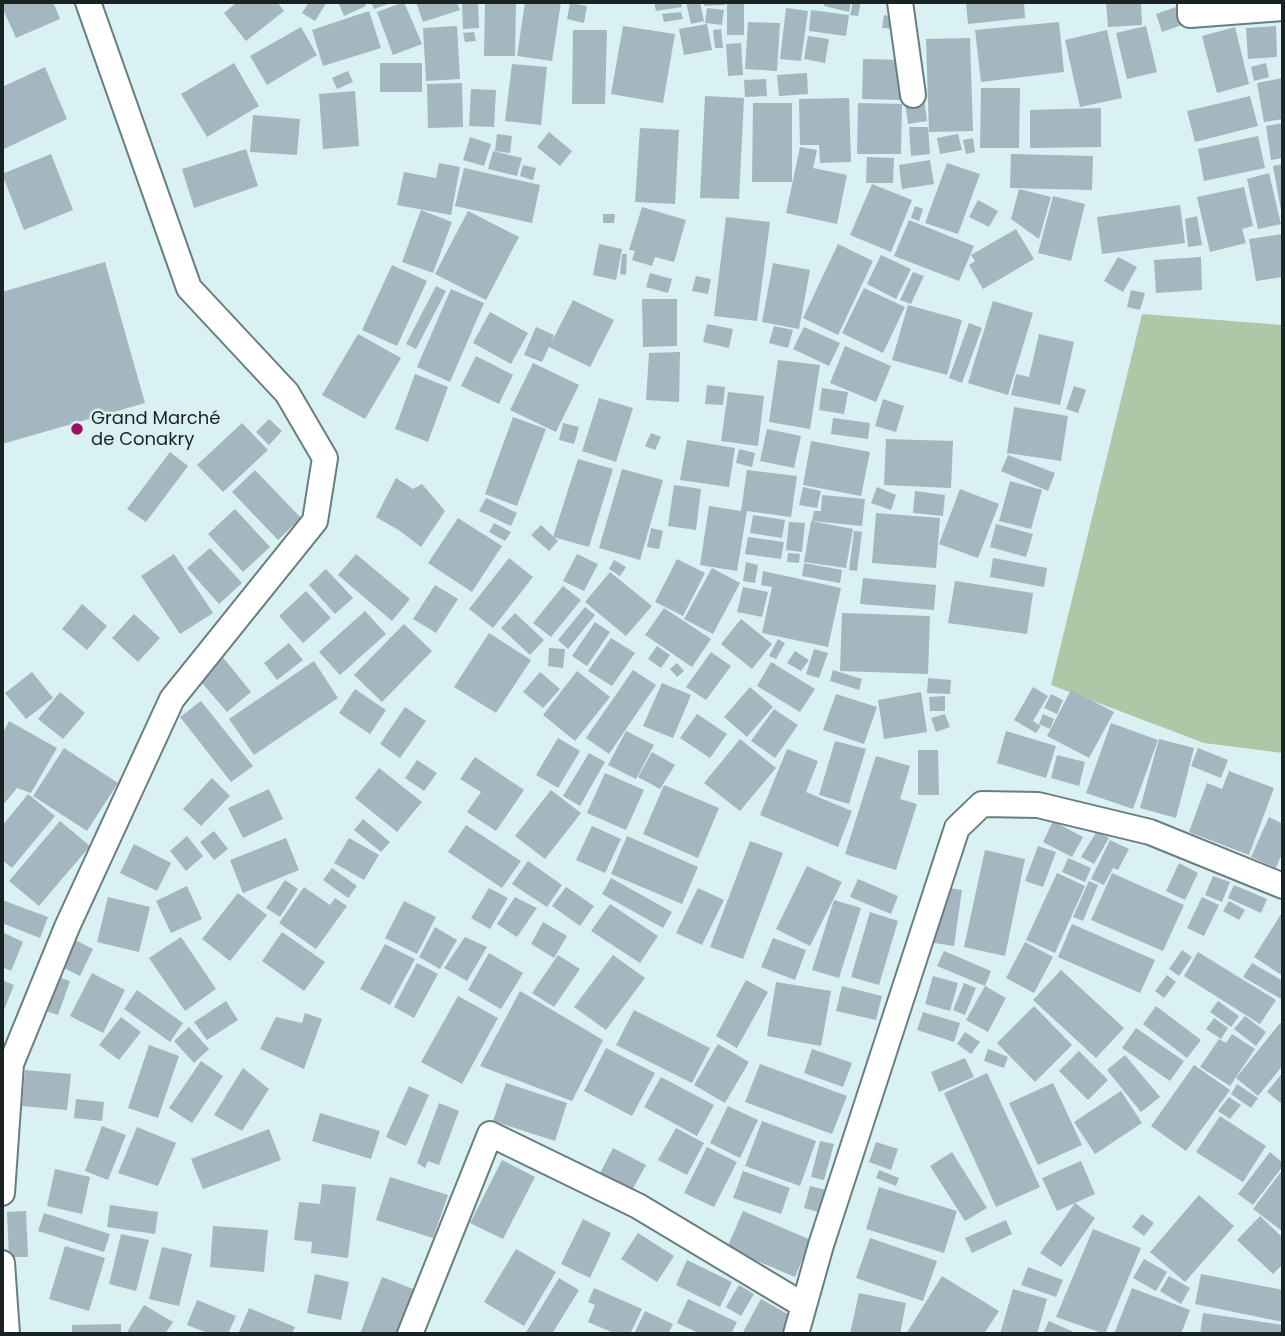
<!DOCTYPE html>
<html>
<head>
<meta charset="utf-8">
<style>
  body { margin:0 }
  #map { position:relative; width:1285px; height:1336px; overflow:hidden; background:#d9f1f2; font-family:Poppins,sans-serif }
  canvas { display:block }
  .frame { position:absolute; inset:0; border:4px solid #1a2323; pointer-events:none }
</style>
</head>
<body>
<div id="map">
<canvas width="1285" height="1336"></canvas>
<div class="frame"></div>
</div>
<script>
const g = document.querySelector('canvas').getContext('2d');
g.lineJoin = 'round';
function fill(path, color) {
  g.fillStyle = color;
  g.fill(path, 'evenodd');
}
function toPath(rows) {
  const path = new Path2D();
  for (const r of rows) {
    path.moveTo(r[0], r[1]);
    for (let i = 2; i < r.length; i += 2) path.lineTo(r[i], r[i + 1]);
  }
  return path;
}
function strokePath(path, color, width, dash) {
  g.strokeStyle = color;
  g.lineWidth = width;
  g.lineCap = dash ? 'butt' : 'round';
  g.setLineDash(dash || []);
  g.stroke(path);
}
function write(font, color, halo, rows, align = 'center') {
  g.font = font + ' Poppins,sans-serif';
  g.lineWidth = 5;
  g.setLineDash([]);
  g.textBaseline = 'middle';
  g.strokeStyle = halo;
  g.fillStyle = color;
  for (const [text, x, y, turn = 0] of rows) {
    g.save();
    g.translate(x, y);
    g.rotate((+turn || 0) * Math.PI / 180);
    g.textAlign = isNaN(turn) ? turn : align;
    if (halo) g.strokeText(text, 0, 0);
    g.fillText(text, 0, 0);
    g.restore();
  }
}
const green = toPath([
  [1142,314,1283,325,1283,753,1204,743,1051,685]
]);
const building = toPath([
  [2,2,53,2,60,19,16,38,2,7],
  [237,2,277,2,284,11,246,41,224,13],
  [309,2,327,2,315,21,302,13],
  [338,2,364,2,366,6,344,16],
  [371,2,394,2,374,9],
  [404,2,422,44,393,55,377,12],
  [416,2,457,2,460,10,423,22],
  [462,2,478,2,479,28,463,29],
  [485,2,516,2,515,56,484,56],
  [525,2,561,2,552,61,517,56],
  [654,2,681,2,682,7,656,11],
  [686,2,700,2,704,21,691,24],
  [704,2,724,2,725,5,704,6],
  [727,2,744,2,744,35,727,35],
  [825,2,851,2,849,12,824,6],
  [853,2,861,2,858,16,850,15],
  [966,2,1024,2,1025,18,968,24],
  [1106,2,1141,2,1142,25,1108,27],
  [570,3,587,6,584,23,567,19],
  [1176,7,1182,25,1162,32,1156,14],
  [707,8,724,10,722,25,705,23],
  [786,8,808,11,801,61,780,59],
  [811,10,849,15,846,36,809,31],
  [369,11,381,48,323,66,312,30],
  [681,12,683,19,664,22,662,14],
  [884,15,896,17,894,29,882,28],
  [748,22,780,23,777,71,745,69],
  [1059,22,1064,72,981,82,975,30],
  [707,24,712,50,684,55,679,29],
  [457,26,460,79,426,81,423,28],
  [623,26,675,34,663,103,611,94],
  [1146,26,1157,72,1127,79,1116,33],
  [1276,26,1277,57,1248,59,1246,28],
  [301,27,317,55,267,85,250,56],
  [1235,27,1249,84,1217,93,1202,36],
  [721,29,723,48,715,48,713,30],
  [573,30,607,30,605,104,572,104],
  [1107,30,1122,98,1080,107,1065,40],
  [474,32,476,41,465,42,463,33],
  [808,36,829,39,825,63,804,59],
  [970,38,973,131,929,132,926,39],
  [741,43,743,75,728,76,726,44],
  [863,59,905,60,904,100,862,99],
  [234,63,259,106,207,137,181,94],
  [380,63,422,63,422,92,380,92],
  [1266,63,1269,77,1254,81,1251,67],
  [512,64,547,67,541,125,505,121],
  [45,67,67,119,2,150,2,87],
  [348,71,353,82,337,89,332,78],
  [807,73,808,94,779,96,777,75],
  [1283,78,1283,119,1264,122,1257,83],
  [766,79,767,96,745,97,744,80],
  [462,83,463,127,428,128,427,84],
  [981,88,1020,88,1019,148,980,148],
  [471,89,496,90,494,127,469,126],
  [355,91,359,146,323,149,319,94],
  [705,96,744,98,739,199,700,198],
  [1250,96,1258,126,1195,142,1187,111],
  [849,98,851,162,820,163,819,145,800,145,799,99],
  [924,99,927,121,908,124,905,102],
  [753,103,792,103,792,182,752,182],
  [858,103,902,104,901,154,857,154],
  [1101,108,1101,147,1030,148,1030,110],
  [253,115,300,119,297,155,250,152],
  [1283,123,1283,158,1271,160,1266,126],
  [909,127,928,127,930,154,911,156],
  [640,128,679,130,675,204,635,202],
  [549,132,572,151,560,166,537,147],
  [497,134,512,136,510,153,495,151],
  [958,134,962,150,940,154,937,138],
  [1258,136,1265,168,1204,181,1198,149],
  [470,137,491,144,484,166,463,160],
  [973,138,975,152,966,154,963,140],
  [800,147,817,150,813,168,847,175,837,224,786,213],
  [246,149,258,186,194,208,182,169],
  [493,151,522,158,517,176,488,169],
  [51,154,73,210,24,230,2,174],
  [1011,154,1093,156,1092,190,1010,188],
  [867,157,894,158,893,183,866,183],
  [930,160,934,184,902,189,899,165],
  [439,163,460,167,451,215,397,205,404,172,436,178],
  [947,163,980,174,958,234,925,223],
  [1283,164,1283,216,1282,216,1273,166],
  [523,165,536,168,533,180,520,176],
  [464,168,540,185,532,223,455,206],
  [1269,173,1281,224,1258,229,1247,179],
  [872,184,912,200,891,252,850,235],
  [1244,187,1253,226,1242,229,1246,243,1210,252,1197,197],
  [1019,189,1051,197,1039,239,1011,219],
  [1053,196,1085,204,1071,261,1038,253],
  [978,200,998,211,989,227,969,217],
  [1180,205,1185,243,1102,254,1097,217],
  [915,206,923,209,919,221,911,218],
  [642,207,686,220,674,262,655,257,652,266,632,260,635,251,629,250],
  [421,210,452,222,433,273,402,262],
  [468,211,519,237,486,300,435,274],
  [603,214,615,214,614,223,603,223],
  [1197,216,1202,245,1188,247,1185,219],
  [726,217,770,222,757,321,714,316],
  [909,220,974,246,959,281,894,256],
  [1016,229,1034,259,983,289,969,265,975,261,971,255],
  [1283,234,1283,277,1256,281,1249,239],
  [599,244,622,249,616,280,593,275],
  [838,244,873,261,838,335,803,318],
  [622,254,627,254,626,275,620,274],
  [881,255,911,269,896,299,867,284],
  [1118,257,1137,267,1123,292,1104,281],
  [1201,257,1202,290,1156,293,1154,260],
  [105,262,145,403,2,444,2,292],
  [773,263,810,270,799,329,762,322],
  [392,265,427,281,397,346,362,330],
  [913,272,924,276,911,304,900,300],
  [650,273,672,279,668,293,646,287],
  [696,276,711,279,708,294,692,291],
  [436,286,446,291,416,349,406,344],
  [864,288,905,307,883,353,842,333],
  [451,289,484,303,450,382,417,367],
  [1131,290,1145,293,1140,310,1127,307],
  [642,299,677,299,677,346,643,347],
  [573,300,614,320,590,367,549,347,542,362,524,355,536,327,554,335,551,343],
  [993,301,1033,313,1008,395,968,383],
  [908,305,962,320,947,375,892,360],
  [490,312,528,333,511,364,473,343],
  [969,323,982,328,962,383,949,378],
  [707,324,733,329,729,348,703,342],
  [774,326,793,330,788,348,769,343],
  [804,327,840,343,829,366,793,349],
  [358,334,401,358,365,419,322,395],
  [1039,334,1074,342,1060,405,1011,395,1016,374,1029,377],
  [845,346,891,366,876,402,830,383],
  [680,352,679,402,646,400,649,353],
  [476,356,513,375,499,404,461,386],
  [778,360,820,365,810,429,769,422],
  [533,363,579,385,556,432,510,410],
  [415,374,448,387,428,442,395,429],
  [707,385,725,387,723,405,705,404],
  [1074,386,1086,390,1078,413,1066,409],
  [822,388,848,392,844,414,819,410],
  [728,392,764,396,758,446,721,441],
  [599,398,633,408,616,462,582,451],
  [883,399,904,406,896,432,875,426],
  [1014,407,1068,416,1061,461,1007,453],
  [513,417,546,429,517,506,485,494],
  [833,418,870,423,868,439,831,434],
  [269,419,282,431,269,445,256,432],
  [242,423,268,450,223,492,197,465],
  [563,423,579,427,574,444,559,440],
  [767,429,801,436,794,468,760,461],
  [651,433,661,437,655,450,645,446],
  [886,439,953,441,951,488,884,485],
  [687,440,735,448,729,487,680,480],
  [811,441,870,452,861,496,803,485],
  [739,449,755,453,752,467,736,463],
  [170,452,188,466,146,522,127,509],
  [1008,455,1055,473,1048,491,1001,471],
  [578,459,613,469,589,547,553,537],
  [622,469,663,480,640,560,599,548],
  [255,470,301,518,278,540,232,492],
  [747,470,797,476,791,517,747,511,737,571,700,565,709,506,741,511],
  [396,478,413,489,422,484,445,511,421,547,400,531,376,517],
  [1010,481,1042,490,1031,529,999,521],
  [674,485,701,489,696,530,668,526],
  [803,487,821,491,817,508,799,505],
  [877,487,896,495,891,510,871,503],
  [960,489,999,504,978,558,939,544],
  [915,491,945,495,943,516,913,513],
  [822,495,865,499,862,526,812,521,814,511,821,511],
  [486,498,517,513,511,526,479,511],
  [235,509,270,547,243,572,208,534],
  [876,513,940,518,936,568,872,563],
  [753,515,785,520,782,538,750,533],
  [458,518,502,546,472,592,428,563],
  [811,521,853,529,846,568,804,562],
  [789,522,805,523,802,552,786,550],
  [494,523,511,532,505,541,489,532],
  [996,524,1033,534,1026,557,990,547],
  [541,525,558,541,549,551,531,535],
  [651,528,663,531,659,549,647,547],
  [854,531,862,532,857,571,849,570],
  [748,537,784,542,781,559,745,554],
  [210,548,242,583,219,604,187,568],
  [788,553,800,554,799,563,787,562],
  [174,554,213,613,180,634,141,576],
  [356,554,410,599,392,621,338,575],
  [577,554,598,564,584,591,563,581],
  [509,558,533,577,493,628,469,609],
  [993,558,1047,568,1044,587,990,577],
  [677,559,705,573,683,616,655,602],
  [614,560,626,567,620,576,609,569],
  [746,562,758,565,755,583,743,581],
  [804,563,842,570,840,583,802,576],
  [712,568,740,583,713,634,684,619],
  [326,569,353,598,335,614,309,585],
  [763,571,841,588,828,647,762,633,772,587,761,585],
  [610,572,652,606,626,636,585,602],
  [863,578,936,585,934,610,860,604],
  [955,581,1033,593,1027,634,948,623],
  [435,585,458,599,436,633,413,619],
  [563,586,581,600,551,637,533,623],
  [743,587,768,592,762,617,737,612],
  [306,591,331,618,303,643,279,616],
  [82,604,107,626,87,650,62,629],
  [585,607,595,615,568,649,558,640],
  [664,608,711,639,692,667,645,635],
  [365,611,386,634,340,675,319,652],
  [515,613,544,640,530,655,501,628],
  [842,613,930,616,928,674,840,671],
  [134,614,160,638,138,662,112,638],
  [741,619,772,644,752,669,721,644],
  [595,622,610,632,587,666,572,656],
  [404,624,432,651,382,702,354,675],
  [489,633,531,660,496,713,454,687],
  [611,638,635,653,612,686,588,671],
  [778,639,785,643,776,659,769,656],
  [289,643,303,660,277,680,264,663],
  [657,646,670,655,661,668,648,659],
  [549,648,565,649,563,668,548,666],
  [814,649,828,653,819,678,806,674],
  [795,651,809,660,801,671,787,663],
  [711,652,731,666,706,700,686,687],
  [221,655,251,692,227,712,196,676],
  [314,661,338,698,254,755,229,719],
  [771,662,815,689,800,712,757,686],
  [677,663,684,671,677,677,670,669],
  [633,670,656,685,609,754,586,738],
  [833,670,862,679,859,690,830,681],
  [577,671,610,697,575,741,543,715],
  [32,672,53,698,26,719,5,693],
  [540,672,560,689,543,708,523,692],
  [928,678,951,680,950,694,927,693],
  [662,683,691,695,673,738,643,726],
  [750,687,773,707,747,737,724,717],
  [1033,687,1048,696,1033,721,1041,726,1036,733,1014,720],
  [355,689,386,710,370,734,339,713],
  [1071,690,1114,712,1089,758,1047,736],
  [60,692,85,713,63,739,38,719],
  [921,692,927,732,884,739,878,700],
  [836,694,877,707,864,744,823,730],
  [1051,694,1063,700,1057,714,1044,708],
  [945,696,945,711,930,711,929,697],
  [201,701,253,766,231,782,180,717],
  [405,707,426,721,400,758,380,744],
  [774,709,798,725,775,758,751,741],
  [697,714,727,734,710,758,680,738],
  [945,714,950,727,936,732,931,718],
  [1043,714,1054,719,1050,729,1039,724],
  [9,721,57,748,31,793,17,788,2,806,2,735],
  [1111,723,1158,740,1133,809,1086,793],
  [626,731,654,745,636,779,608,765],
  [1006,731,1056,746,1046,778,997,763],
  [558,738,580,751,558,788,536,775],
  [740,739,776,768,740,811,704,783],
  [1159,739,1194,748,1176,818,1140,808],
  [835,741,866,749,849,804,819,795],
  [64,748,118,783,87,831,33,796],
  [1198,748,1228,760,1221,778,1191,766],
  [787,749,818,761,806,792,852,811,838,847,760,815],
  [918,750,938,750,939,795,918,795],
  [652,752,675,765,660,789,638,777],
  [589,753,605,762,580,806,563,796],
  [1057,755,1085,762,1079,786,1051,778],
  [876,756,910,766,900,799,917,804,896,870,845,854],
  [475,757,524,790,496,831,467,812,481,792,460,779],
  [417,760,437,773,424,791,405,778],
  [379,768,422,802,397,832,355,798],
  [1229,771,1274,788,1249,855,1189,832,1207,783,1222,789],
  [605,773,644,790,626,830,587,813],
  [212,778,230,796,201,826,183,809],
  [664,785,719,808,698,858,643,834],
  [269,789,283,819,243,838,228,808],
  [551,790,581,813,545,859,515,836],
  [28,794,55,816,12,868,2,860,2,826],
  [1269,817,1283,824,1283,851,1276,868,1251,857],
  [363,819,390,842,381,852,354,830],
  [60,821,90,846,39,906,9,881],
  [1053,821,1083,837,1072,857,1043,842],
  [466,825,521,861,502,888,448,852],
  [592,826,621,839,605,873,576,860],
  [214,831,228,849,214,860,200,842],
  [1097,831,1109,838,1094,864,1081,857],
  [187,836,203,856,186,871,170,851],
  [627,836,698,867,682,904,611,874],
  [286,838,299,870,243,893,230,860],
  [349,838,379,855,364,880,334,863],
  [1110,840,1129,849,1118,870,1113,868,1104,885,1091,879],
  [750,841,783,853,743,959,710,947],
  [134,844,171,863,157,891,120,873],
  [1038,846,1056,852,1043,887,1025,881],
  [985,850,1025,859,1005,956,964,947],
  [1068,858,1091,868,1085,882,1062,872],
  [528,861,562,885,547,907,512,884],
  [1179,863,1198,873,1185,900,1166,891],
  [807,866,842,882,810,946,776,929],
  [332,868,357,886,348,898,323,880],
  [1057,873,1085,886,1055,953,1026,940],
  [1112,873,1184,905,1163,951,1091,920],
  [1213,876,1230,882,1222,902,1205,895],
  [611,878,672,912,663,928,602,894],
  [858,879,898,896,891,914,850,897],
  [285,880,298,889,280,917,266,908],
  [1089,881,1098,885,1083,921,1073,917],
  [1234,885,1267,899,1261,913,1228,898],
  [187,886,202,919,171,933,156,901],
  [304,887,330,905,335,898,347,906,316,949,279,923],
  [566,887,594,906,580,926,552,906],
  [942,887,962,890,954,946,934,943],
  [489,888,508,898,490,929,471,918],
  [698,888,724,900,702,945,676,933],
  [238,893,267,915,230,961,202,939],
  [108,897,150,907,139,952,97,942],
  [515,897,537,908,517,937,497,924],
  [1202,897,1219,905,1204,936,1187,928],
  [2,900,48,917,40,938,2,923],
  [834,900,861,908,839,978,812,970],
  [404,901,436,917,417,954,385,938],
  [1229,901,1245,910,1239,920,1223,911],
  [610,904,658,936,640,963,591,931],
  [1283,911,1283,976,1254,957],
  [870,912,898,921,879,985,851,977],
  [543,922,567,936,554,958,531,944],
  [1072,924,1155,960,1140,993,1058,957],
  [435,927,457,940,440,969,419,957],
  [2,932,23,942,11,971,2,967],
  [282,932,325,962,304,991,262,961],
  [181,937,216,989,185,1011,149,958],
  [465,937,487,947,467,981,444,968],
  [71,938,93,949,80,976,58,965],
  [773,938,806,950,795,980,761,967],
  [1025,942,1053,957,1034,993,1006,978],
  [385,944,415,959,390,1005,360,989],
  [1182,950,1192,957,1179,976,1169,969],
  [944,951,991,971,985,986,937,966],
  [1198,952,1276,1000,1260,1024,1184,976],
  [489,953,523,973,501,1009,468,990],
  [558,955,580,969,554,1007,532,993],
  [613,955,645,978,606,1030,574,1007],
  [417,963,438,974,414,1018,394,1007],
  [1252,963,1283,981,1283,1000,1243,977],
  [1061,970,1124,1028,1096,1058,1033,1000],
  [92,973,125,990,103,1033,70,1016],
  [52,975,70,981,58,1015,40,1009],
  [1167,975,1176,982,1164,998,1155,991],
  [933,976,958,983,950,1011,925,1004],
  [2,980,14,985,4,1010,2,1009],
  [746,980,768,992,737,1048,716,1036],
  [776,982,831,991,821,1046,767,1036],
  [964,983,976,988,965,1015,953,1010],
  [842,986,882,996,876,1020,836,1011],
  [985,986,1006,998,988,1032,966,1020],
  [137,990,183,1023,170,1042,124,1009],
  [520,991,603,1040,572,1101,480,1066],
  [458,996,498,1018,462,1084,421,1062],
  [226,1001,238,1020,207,1040,194,1022],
  [1218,1001,1239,1016,1231,1027,1210,1012],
  [1034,1006,1072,1045,1035,1082,997,1043],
  [1156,1006,1201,1040,1187,1058,1143,1024],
  [634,1010,710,1048,692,1083,616,1045],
  [923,1012,960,1023,954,1042,917,1030],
  [305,1013,322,1019,304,1069,260,1049,276,1017,302,1023],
  [1245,1016,1266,1032,1256,1046,1234,1029],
  [121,1017,141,1032,119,1060,99,1045],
  [1214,1018,1228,1028,1221,1039,1206,1029],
  [1280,1023,1283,1025,1283,1065,1258,1096,1236,1078],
  [189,1027,209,1049,194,1063,174,1041],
  [1136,1028,1184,1061,1170,1081,1122,1048],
  [965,1032,980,1042,971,1054,957,1044],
  [1232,1034,1255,1049,1230,1086,1200,1067,1219,1039,1226,1043],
  [718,1044,749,1062,725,1103,694,1085],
  [149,1045,179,1056,158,1118,128,1108],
  [606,1048,655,1073,632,1116,584,1091],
  [812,1049,852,1063,843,1087,804,1073],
  [988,1049,1008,1057,1004,1068,984,1061],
  [1079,1051,1108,1080,1088,1100,1059,1071],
  [1125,1055,1160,1097,1141,1112,1107,1070],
  [965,1058,974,1077,939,1092,931,1072],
  [201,1061,223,1076,192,1123,169,1108],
  [760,1064,847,1096,832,1134,745,1102],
  [1194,1065,1230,1090,1186,1151,1151,1126],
  [243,1068,269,1089,242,1131,214,1115],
  [25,1070,71,1074,67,1110,22,1106],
  [1283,1072,1283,1105,1267,1092],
  [987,1073,1040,1187,996,1207,944,1093],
  [661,1077,714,1105,697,1136,644,1107],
  [506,1083,567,1103,555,1141,493,1121],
  [1053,1083,1082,1145,1038,1165,1009,1103],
  [1237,1084,1258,1098,1251,1108,1231,1094],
  [409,1086,429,1095,406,1146,386,1137],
  [1121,1091,1142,1123,1095,1154,1074,1122],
  [1229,1097,1241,1105,1230,1119,1218,1111],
  [76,1099,104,1102,102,1121,74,1118],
  [439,1103,459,1111,439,1165,428,1161,425,1168,417,1163],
  [728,1106,758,1120,740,1158,710,1143],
  [320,1113,380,1131,371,1159,312,1141],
  [1220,1116,1266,1146,1243,1182,1196,1152],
  [762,1121,816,1141,800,1186,745,1166],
  [102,1126,126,1135,108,1180,85,1171],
  [137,1127,176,1143,158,1186,118,1173],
  [676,1128,704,1143,687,1175,658,1160],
  [269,1129,281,1160,203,1189,191,1159],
  [820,1141,834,1144,824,1180,811,1177],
  [876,1142,898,1149,891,1170,869,1162],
  [707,1147,737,1162,714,1207,684,1193],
  [613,1148,646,1165,631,1192,599,1175],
  [952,1152,987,1208,965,1221,930,1166],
  [1270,1152,1283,1163,1283,1166,1253,1205,1238,1194],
  [502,1160,535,1177,503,1239,470,1223],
  [1081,1161,1095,1194,1057,1211,1042,1178],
  [55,1169,90,1177,82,1214,47,1206],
  [1283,1169,1283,1227,1282,1231,1253,1209],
  [879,1170,899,1178,896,1186,876,1178],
  [743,1171,790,1188,781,1214,733,1198],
  [390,1177,448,1195,433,1238,376,1220],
  [322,1184,356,1187,348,1258,311,1253,312,1242,294,1240,299,1202,320,1204],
  [810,1186,831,1191,825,1214,804,1208],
  [879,1187,957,1211,944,1253,866,1229],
  [1199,1195,1234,1226,1185,1282,1150,1252],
  [1075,1203,1095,1218,1061,1267,1040,1253],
  [110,1205,158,1212,155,1234,107,1227],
  [26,1211,28,1257,9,1257,7,1212],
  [743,1211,811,1240,795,1277,727,1248],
  [44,1213,110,1234,104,1252,38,1231],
  [1142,1214,1154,1223,1144,1236,1132,1227],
  [1260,1216,1283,1238,1283,1264,1273,1274,1237,1240],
  [583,1219,611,1233,590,1278,561,1264],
  [1006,1220,1012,1234,972,1253,965,1238],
  [213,1226,268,1230,264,1272,210,1267],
  [1093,1229,1141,1248,1105,1334,1056,1317],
  [638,1233,674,1256,657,1282,621,1259],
  [121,1234,149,1240,136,1291,109,1284],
  [870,1238,937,1261,923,1301,856,1278],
  [65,1246,105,1258,89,1311,49,1299],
  [162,1247,192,1254,179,1306,149,1299],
  [516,1249,556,1272,524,1326,484,1302],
  [1144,1259,1167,1272,1156,1291,1133,1278],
  [687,1260,732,1282,720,1307,676,1285],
  [1028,1267,1063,1280,1056,1297,1021,1285],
  [315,1274,349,1282,341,1320,307,1313],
  [1201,1274,1283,1290,1283,1322,1195,1304],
  [942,1276,999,1311,984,1334,906,1334],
  [1169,1276,1190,1288,1181,1304,1160,1291],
  [382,1277,421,1292,405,1334,360,1334],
  [559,1278,579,1290,552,1334,525,1334],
  [739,1285,754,1294,741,1316,726,1307],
  [594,1288,642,1309,630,1334,616,1334,588,1322,595,1305,588,1302],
  [1132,1288,1190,1310,1181,1334,1114,1334],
  [1013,1289,1047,1299,1037,1334,1000,1334],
  [859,1293,906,1303,900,1334,850,1334],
  [688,1299,737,1322,731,1334,701,1334,677,1323],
  [761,1299,791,1316,781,1334,742,1334],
  [197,1300,236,1316,228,1334,210,1334,187,1325],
  [144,1305,173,1322,165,1334,126,1334],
  [249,1308,295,1327,292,1334,238,1334],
  [645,1311,673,1324,668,1334,634,1334],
  [1203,1313,1283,1325,1283,1334,1200,1334],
  [1049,1321,1078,1334,1043,1334],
  [121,1324,121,1334,72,1334,72,1325]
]);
const street = toPath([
  [900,2,913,95],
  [1190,2,1190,15,1283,8],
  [2,1193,11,1064,67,927,172,699,315,521,325,458,287,393,189,288,88,2],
  [2,1263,7,1334],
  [410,1334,490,1134,638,1206,803,1305],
  [796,1334,821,1245,957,828,982,804,1038,805,1150,832,1283,886]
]);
const markers = [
  [77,429,7,"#9d1260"]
];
const poiNames = [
  ["Grand Marché",91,419],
  ["de Conakry",91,440]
];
fill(green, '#aec7a6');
fill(building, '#a4b6c0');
strokePath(street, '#697e7f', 28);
strokePath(street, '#fff', 24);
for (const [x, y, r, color] of markers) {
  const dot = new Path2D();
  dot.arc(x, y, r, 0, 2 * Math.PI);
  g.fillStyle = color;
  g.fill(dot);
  strokePath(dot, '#d9f1f2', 2.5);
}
write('18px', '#1a2323', '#d9f1f2', poiNames, 'left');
</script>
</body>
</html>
